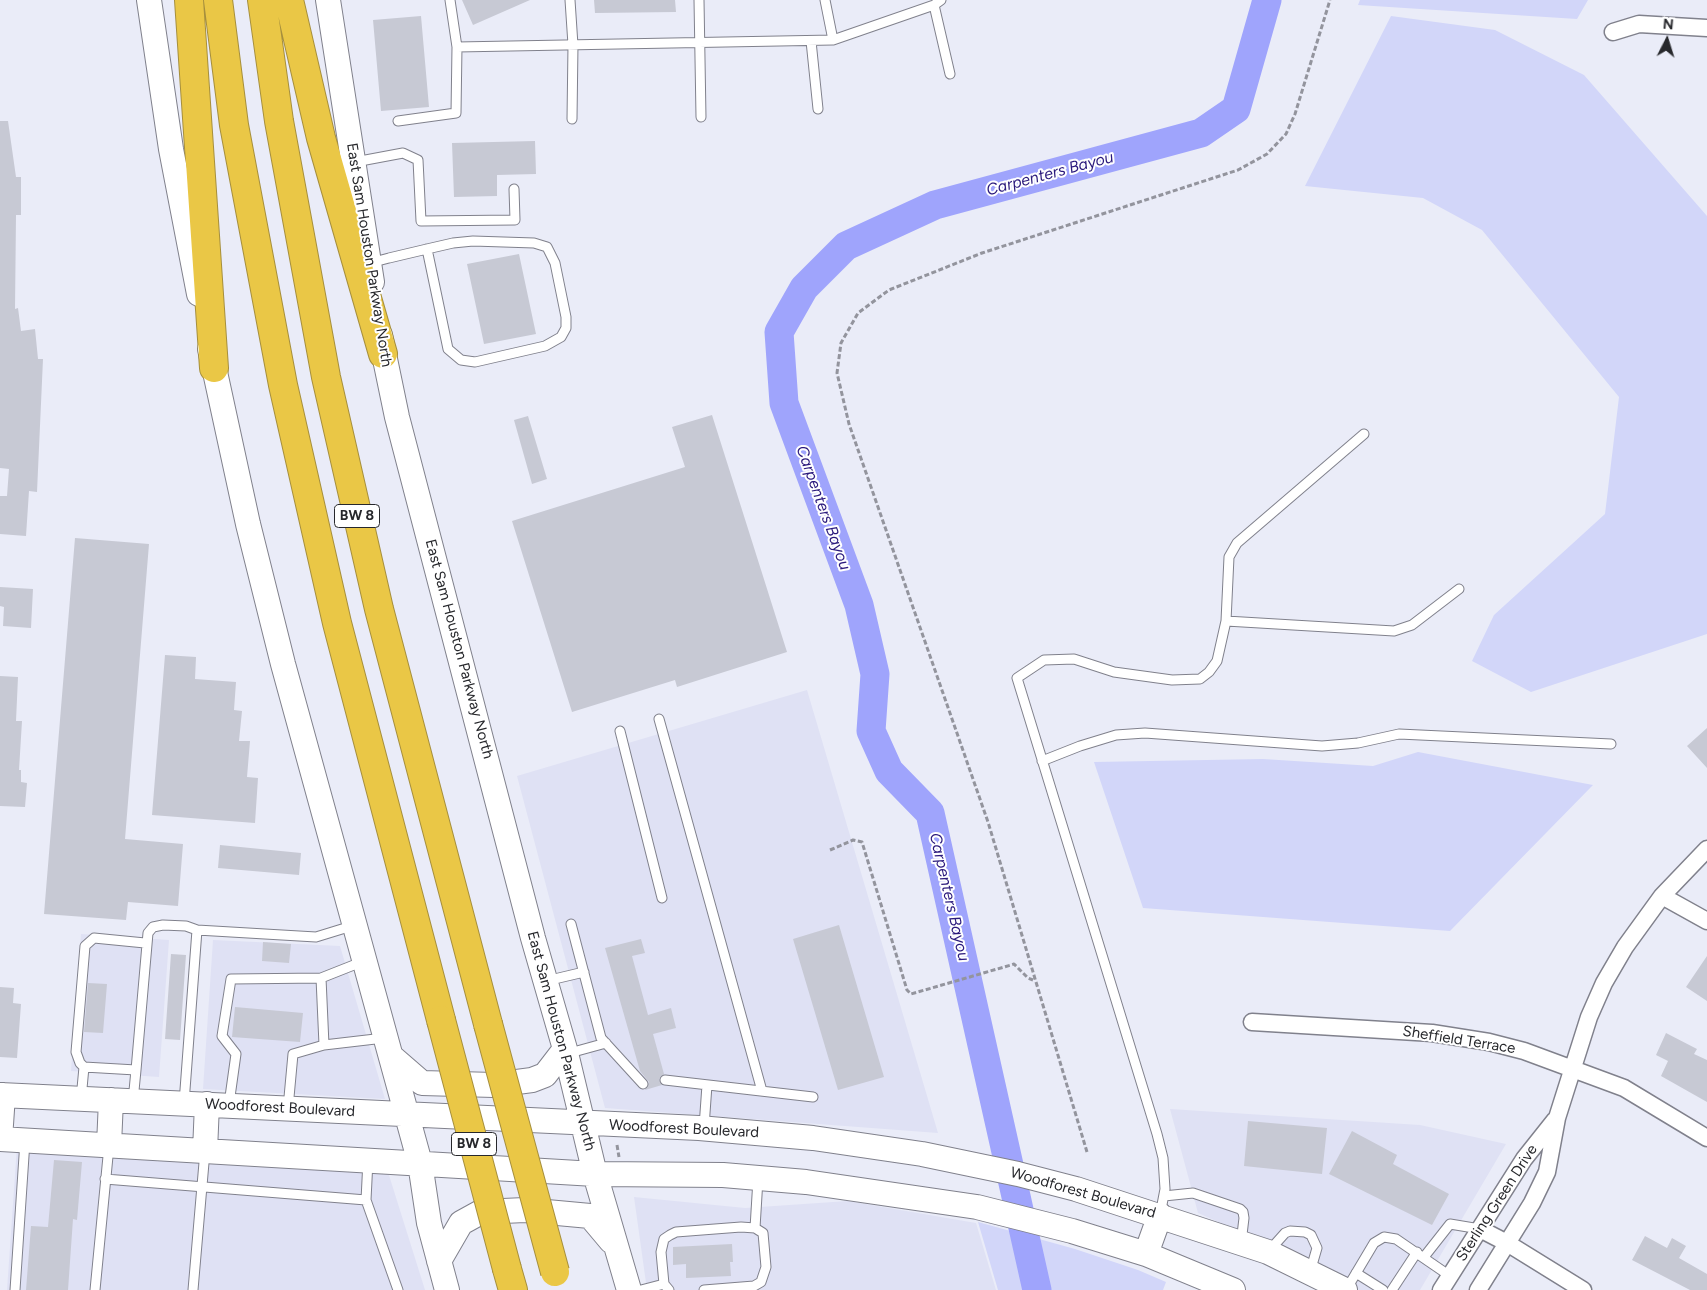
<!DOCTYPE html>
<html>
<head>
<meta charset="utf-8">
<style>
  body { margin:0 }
  #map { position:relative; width:1707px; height:1290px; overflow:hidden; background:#eaecf8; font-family:Figtree,sans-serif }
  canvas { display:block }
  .north { position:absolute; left:1642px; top:15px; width:50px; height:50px; -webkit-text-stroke:4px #fff; paint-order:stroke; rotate:5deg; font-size:14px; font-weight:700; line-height:20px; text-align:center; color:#27282c }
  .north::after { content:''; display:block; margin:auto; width:18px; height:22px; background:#27282c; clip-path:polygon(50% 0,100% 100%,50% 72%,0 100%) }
</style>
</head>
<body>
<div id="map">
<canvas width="1707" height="1290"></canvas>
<div class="north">N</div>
</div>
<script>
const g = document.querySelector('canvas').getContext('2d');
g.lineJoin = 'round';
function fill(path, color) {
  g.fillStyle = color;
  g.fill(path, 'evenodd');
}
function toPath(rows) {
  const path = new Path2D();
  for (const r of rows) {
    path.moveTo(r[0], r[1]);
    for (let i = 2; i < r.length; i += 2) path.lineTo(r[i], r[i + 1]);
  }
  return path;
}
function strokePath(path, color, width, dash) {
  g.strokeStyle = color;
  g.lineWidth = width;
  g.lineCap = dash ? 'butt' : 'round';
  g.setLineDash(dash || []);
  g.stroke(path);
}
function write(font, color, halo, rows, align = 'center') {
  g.font = font + ' Figtree,sans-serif';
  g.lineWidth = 4;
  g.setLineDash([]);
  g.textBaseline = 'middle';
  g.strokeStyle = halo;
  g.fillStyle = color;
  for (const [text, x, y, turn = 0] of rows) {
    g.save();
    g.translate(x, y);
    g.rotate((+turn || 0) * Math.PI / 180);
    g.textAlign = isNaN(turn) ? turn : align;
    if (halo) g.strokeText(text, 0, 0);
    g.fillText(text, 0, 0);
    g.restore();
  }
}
const built = toPath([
  [807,690,938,1133,605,1108,517,776],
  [81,934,169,940,159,1077,71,1071],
  [213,940,340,946,385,1099,203,1089],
  [1170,1109,1420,1125,1506,1144,1420,1290,1359,1290,1296,1256,1198,1213],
  [17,1146,388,1172,425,1290,7,1290],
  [634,1197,745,1208,848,1201,976,1223,996,1290,647,1290]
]);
const green = toPath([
  [1360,0,1588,0,1577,19,1358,5],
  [1391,16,1495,30,1584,75,1707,216,1707,634,1531,692,1472,661,1494,615,1605,514,1619,397,1482,230,1423,198,1305,186],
  [1418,752,1593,785,1450,931,1143,908,1094,762,1263,759,1373,766],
  [978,1222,1075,1249,1138,1270,1166,1282,1163,1290,998,1290]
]);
const river = toPath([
  [1037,1290,930,813,889,771,871,731,875,674,859,605,784,403,779,332,804,288,846,246,935,205,1201,133,1236,109,1267,0]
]);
const building = toPath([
  [462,0,530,0,473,25],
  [594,0,675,0,676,12,595,13],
  [421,16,429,107,381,111,373,20],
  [0,121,8,121,16,177,21,177,21,215,16,215,15,309,18,308,21,331,35,329,38,359,43,359,37,492,29,491,26,536,0,534,0,496,7,496,9,469,0,468],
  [535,141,536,174,497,175,497,196,454,197,452,143],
  [519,254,536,334,484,344,467,264],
  [712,415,787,652,677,687,675,680,572,712,512,521,685,467,672,427],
  [528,416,547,479,532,484,514,420],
  [75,538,149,544,125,839,183,844,178,906,128,902,126,920,44,914],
  [0,587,33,589,31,628,3,626,4,607,0,606],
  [165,655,196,657,195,679,236,682,234,710,242,711,239,741,250,741,247,777,258,778,255,823,152,815],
  [0,676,18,677,16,721,22,721,19,770,21,770,21,782,27,783,25,807,0,806],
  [1707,728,1707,768,1687,746],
  [220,845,301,853,299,875,218,868],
  [839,925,884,1077,838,1090,793,939],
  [641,939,645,953,632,956,648,1015,671,1008,676,1028,653,1034,664,1074,659,1079,662,1085,645,1090,649,1082,640,1071,605,948],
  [263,942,291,944,289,963,262,961],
  [171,954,186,955,180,1040,165,1039],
  [1707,956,1707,1001,1686,987],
  [88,983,107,984,103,1033,84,1032],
  [0,987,14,988,13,1003,21,1004,17,1058,0,1057],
  [235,1007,303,1013,300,1042,232,1037],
  [1666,1033,1697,1049,1694,1054,1707,1060,1707,1102,1661,1076,1668,1061,1656,1055],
  [1248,1121,1327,1128,1322,1174,1244,1166],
  [1352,1131,1397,1155,1393,1164,1449,1194,1432,1225,1329,1174],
  [54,1160,82,1162,77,1220,73,1219,68,1290,26,1290,31,1226,48,1227],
  [1645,1236,1667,1248,1672,1238,1686,1246,1679,1258,1707,1274,1707,1290,1690,1290,1632,1260],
  [732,1244,733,1262,730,1262,731,1276,686,1278,686,1264,673,1265,673,1247]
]);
const path = toPath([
  [830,850,853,840,862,842,907,990,911,994,1011,965,1014,964,1028,978,1033,980],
  [617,1145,619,1157],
  [1087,1152,988,822,849,424,837,373,841,343,858,313,889,290,982,253,1238,170,1267,154,1286,134,1295,114,1330,0]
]);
const lane = toPath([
  [450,0,457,47,833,40,934,5,941,0],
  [570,0,573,45,572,119],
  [699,0,701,117],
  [825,0,833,40],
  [934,5,950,74],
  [811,41,818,109],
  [398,121,456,113,457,47],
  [355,162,403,153,418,160,421,221,515,220,514,189],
  [370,263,389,258,427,249,453,243,473,241,534,243,547,247,555,263,566,317,566,328,561,337,545,346,475,362,461,360,448,349,427,249],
  [1226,621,1394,631,1412,625,1459,589],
  [659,719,762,1091],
  [620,731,662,898],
  [1042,761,1080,746,1116,735,1145,733,1322,746,1358,743,1399,734,1611,744],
  [571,924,601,1038,643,1084],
  [321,978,324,1045],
  [546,981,584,972],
  [566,1054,606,1043],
  [84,1067,80,1063,76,1052,85,946,94,938,145,943],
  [136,1070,148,933,153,927,163,925,186,926,197,930],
  [665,1080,813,1097],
  [81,1099,84,1067,136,1070,133,1101],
  [184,1103,197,930,316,937,355,925],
  [229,1104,236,1054,222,1036,231,979,321,978,364,961],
  [288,1108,293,1054,324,1045,384,1038],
  [704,1127,707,1085],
  [368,1160,366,1200,398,1290],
  [105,1179,366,1200],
  [1164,1196,1193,1193,1240,1209,1243,1212,1244,1218,1241,1243],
  [1160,1215,1165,1189,1163,1158,1157,1134,1017,678,1044,660,1074,659,1114,672,1172,680,1200,679,1209,672,1217,661,1226,621,1229,557,1237,543,1364,434],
  [755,1228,758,1179],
  [1268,1252,1285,1233,1290,1231,1305,1232,1311,1235,1317,1248,1310,1272],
  [1424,1257,1450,1224,1480,1229],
  [1356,1273,1383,1290],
  [15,1290,25,1141],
  [95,1290,109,1146],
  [193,1290,205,1151],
  [641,1290,664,1284],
  [669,1290,664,1284,661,1252,664,1239,670,1235,676,1232,741,1227,755,1228,763,1233,766,1267,761,1282,754,1286,704,1290],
  [1346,1290,1374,1243,1384,1237,1396,1239,1450,1276],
  [1392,1290,1417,1252]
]);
const street = toPath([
  [1613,32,1639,24,1707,28],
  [1662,896,1707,921],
  [1252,1022,1432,1033,1489,1042,1524,1051,1624,1088,1707,1138],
  [1480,1229,1507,1243,1583,1290],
  [1441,1290,1524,1159,1555,1120],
  [1478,1290,1532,1203,1547,1172,1557,1118,1589,1017,1604,983,1625,947,1662,896,1707,849]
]);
const secondary = toPath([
  [149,0,171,149,199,294],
  [328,0,372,282],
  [380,335,397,417,533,938,565,1049,595,1174,629,1290],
  [210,349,248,524,283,664,420,1163,429,1223,447,1290],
  [392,1057,422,1083,494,1085,532,1080,545,1075,565,1049],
  [0,1095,699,1128,813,1138,922,1154,1018,1174,1076,1189,1268,1252,1345,1290],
  [0,1139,595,1174,723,1175,806,1182,977,1207,1072,1231,1146,1254,1233,1290],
  [0,1139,3,1095],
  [109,1145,111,1100],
  [205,1151,207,1104],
  [1146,1254,1160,1215],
  [439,1261,461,1223,481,1212,525,1210,590,1216,611,1241]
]);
const highway = toPath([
  [189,0,214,368],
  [218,0,234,125,283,385,337,623,441,1020],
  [262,0,279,121,326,377,379,609,488,1024],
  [289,0,321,138,383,354],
  [507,1269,513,1290]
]);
const highwayBridge = toPath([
  [441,1020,507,1269],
  [488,1024,555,1272]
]);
const shields = [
  [357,516,45],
  [474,1144,45]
];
const shieldNames = [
  ["BW 8",357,516],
  ["BW 8",474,1144]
];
const streetNames = [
  ["East Sam Houston Parkway North",369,255,81],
  ["East Sam Houston Parkway North",459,649,75],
  ["Sheffield Terrace",1459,1040,9],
  ["East Sam Houston Parkway North",561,1041,75],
  ["Woodforest Boulevard",280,1108,3],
  ["Woodforest Boulevard",684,1129,3],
  ["Woodforest Boulevard",1083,1193,16],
  ["Sterling Green Drive",1497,1203,-57]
];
const waterNames = [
  ["Carpenters Bayou",1050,174,-15],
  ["Carpenters Bayou",823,508,70],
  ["Carpenters Bayou",949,897,77]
];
fill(built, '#dfe1f4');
fill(green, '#d2d6f9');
strokePath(river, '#9fa4fc', 29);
fill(building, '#c7c9d4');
strokePath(lane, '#80818c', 11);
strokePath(street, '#80818c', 19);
strokePath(secondary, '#80818c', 26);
strokePath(highway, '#a68f3d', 30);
strokePath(path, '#93949d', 3, [5, 2.5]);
strokePath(lane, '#fff', 9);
strokePath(street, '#fff', 16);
strokePath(secondary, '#fff', 24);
strokePath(highway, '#eac746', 28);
strokePath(highwayBridge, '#a68f3d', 30, []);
strokePath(highwayBridge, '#eac746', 28);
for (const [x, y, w] of shields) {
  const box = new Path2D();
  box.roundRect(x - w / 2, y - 11.5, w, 23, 4);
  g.fillStyle = '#fff';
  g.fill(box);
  strokePath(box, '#27282c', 1);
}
write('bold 14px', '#27282c', null, shieldNames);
write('15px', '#27282c', '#fff', streetNames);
write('italic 16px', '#2a197c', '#fff', waterNames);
</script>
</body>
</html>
